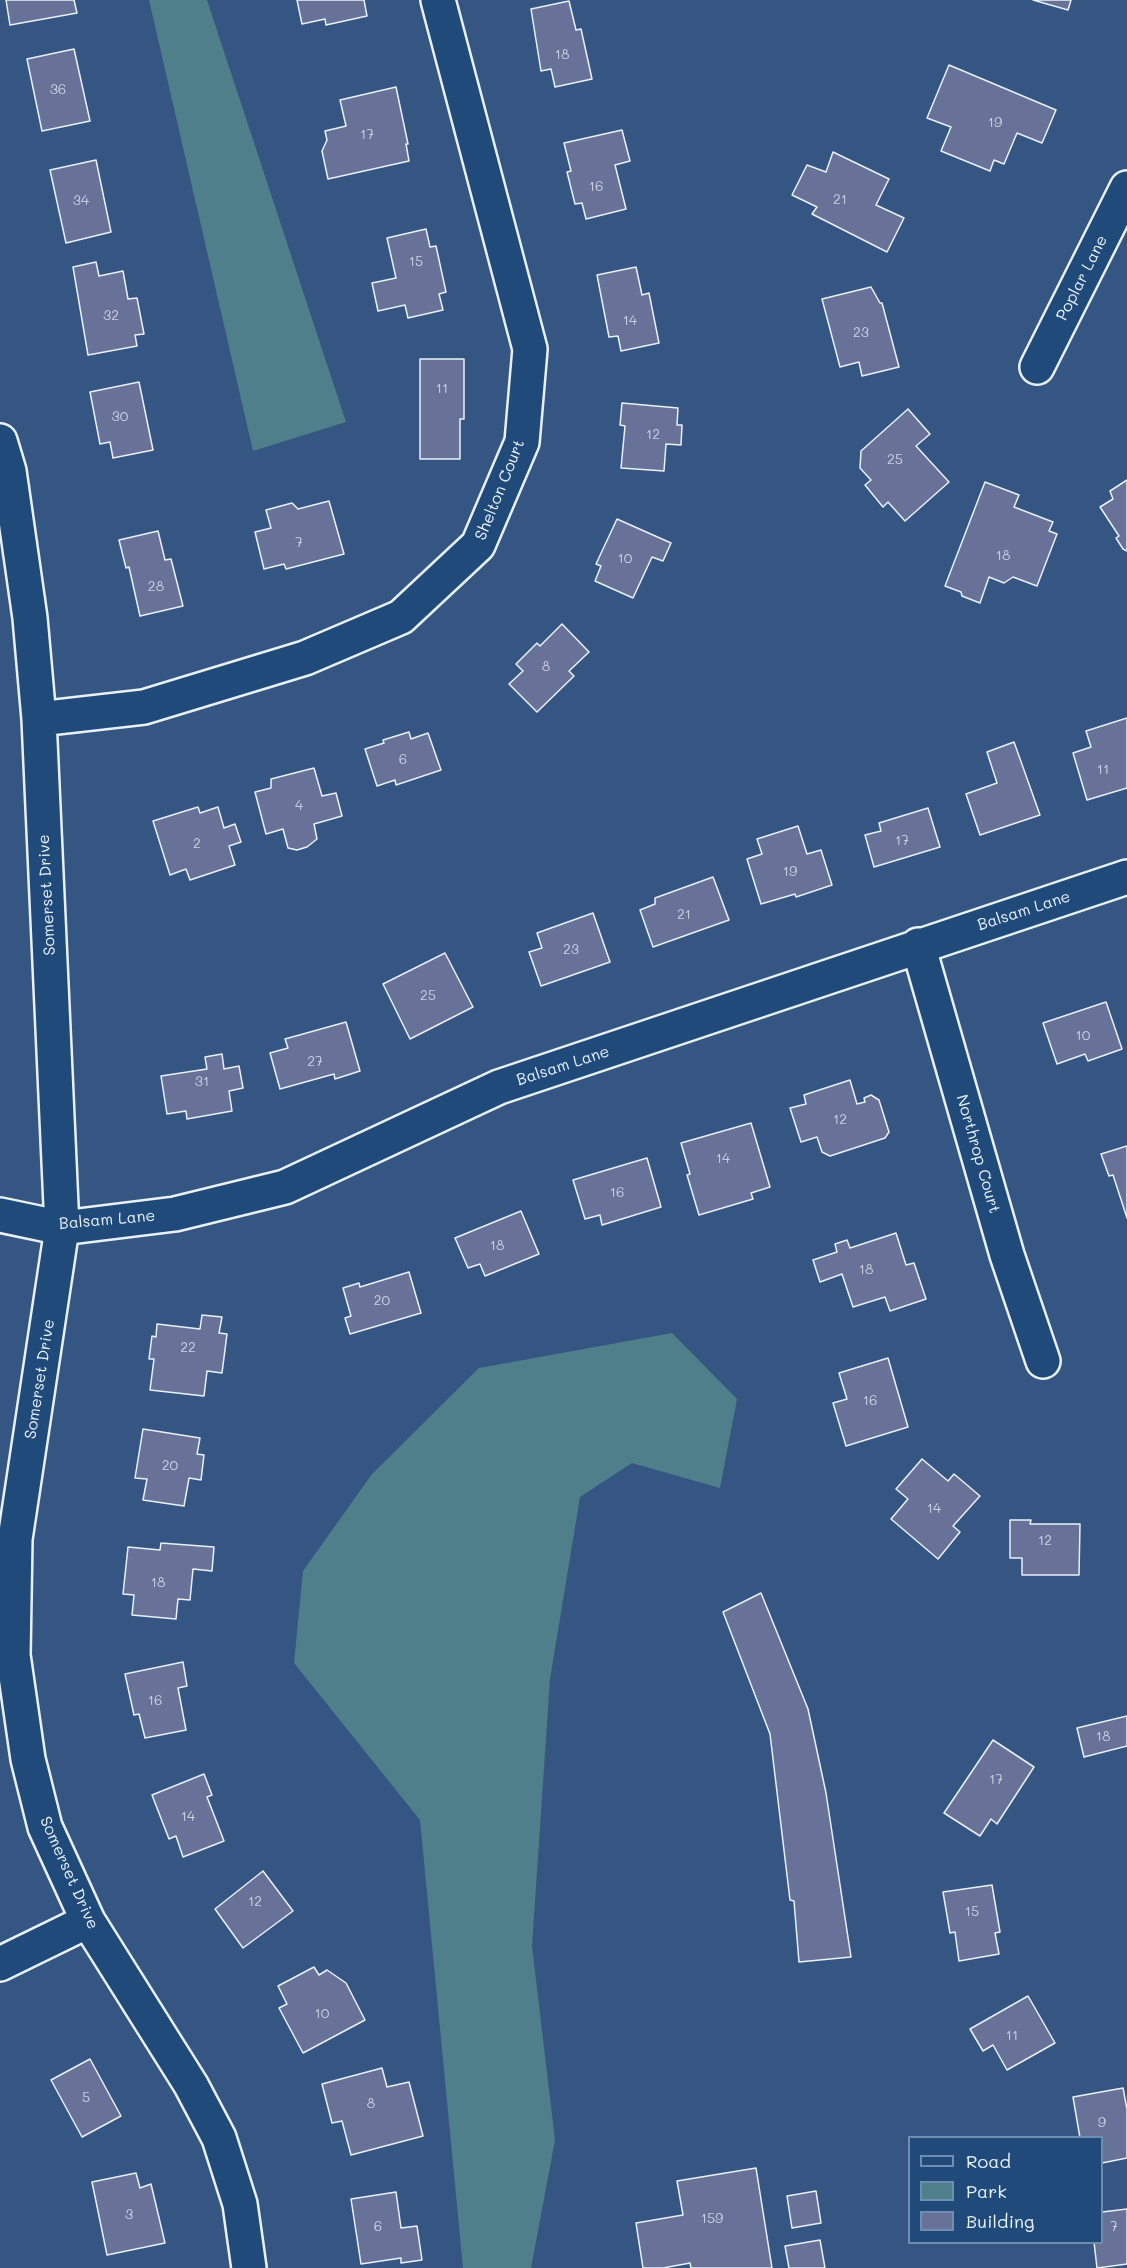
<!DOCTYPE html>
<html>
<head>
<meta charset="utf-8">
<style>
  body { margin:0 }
  #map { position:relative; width:1127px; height:2268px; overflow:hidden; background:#355683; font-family:Mali,sans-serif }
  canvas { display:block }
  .legend { position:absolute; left:908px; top:2136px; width:195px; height:108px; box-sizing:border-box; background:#1f4a7a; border:2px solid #6f8dac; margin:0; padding:8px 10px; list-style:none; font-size:18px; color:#e8f1f8 }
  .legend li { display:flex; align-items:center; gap:12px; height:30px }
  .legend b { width:30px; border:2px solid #6f8dac }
</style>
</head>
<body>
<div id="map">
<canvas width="1127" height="2268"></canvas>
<ul class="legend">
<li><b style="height:8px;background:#1f4a7a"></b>Road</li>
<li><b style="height:16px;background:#4e7f8a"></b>Park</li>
<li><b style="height:16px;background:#687198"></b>Building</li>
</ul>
</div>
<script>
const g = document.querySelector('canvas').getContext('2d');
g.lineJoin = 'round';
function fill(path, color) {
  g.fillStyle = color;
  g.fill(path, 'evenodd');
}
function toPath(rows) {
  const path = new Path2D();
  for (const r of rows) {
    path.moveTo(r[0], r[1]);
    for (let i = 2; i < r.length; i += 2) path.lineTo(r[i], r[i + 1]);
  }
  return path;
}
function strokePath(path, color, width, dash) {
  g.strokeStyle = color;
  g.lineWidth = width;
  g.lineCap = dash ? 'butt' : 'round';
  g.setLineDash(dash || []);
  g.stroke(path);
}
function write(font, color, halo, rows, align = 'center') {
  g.font = font + ' Mali,sans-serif';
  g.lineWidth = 6;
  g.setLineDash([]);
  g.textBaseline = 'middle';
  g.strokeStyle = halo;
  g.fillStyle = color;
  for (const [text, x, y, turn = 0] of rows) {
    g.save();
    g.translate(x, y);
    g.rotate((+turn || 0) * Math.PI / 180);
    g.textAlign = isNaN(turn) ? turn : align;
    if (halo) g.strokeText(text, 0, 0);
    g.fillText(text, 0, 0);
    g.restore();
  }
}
const green = toPath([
  [149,0,207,0,346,422,253,451],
  [672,1333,737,1399,720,1488,632,1463,580,1497,550,1679,532,1946,555,2140,531,2268,463,2268,420,1820,294,1663,303,1571,372,1474,479,1368]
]);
const building = toPath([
  [6,0,74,0,77,13,10,25,6,0],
  [297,0,364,0,367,16,326,25,325,19,302,24,297,0],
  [1033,0,1071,0,1068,10,1033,0],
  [569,1,576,30,581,29,592,79,555,87,551,69,541,71,531,9,569,1],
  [74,49,90,121,42,131,27,59,74,49],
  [949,65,1056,110,1042,143,1017,133,1004,164,994,160,990,171,941,151,951,127,927,118,949,65],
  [396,87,408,144,406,144,409,161,328,179,322,151,327,140,325,131,346,126,340,100,396,87],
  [622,130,630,161,615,165,626,209,586,219,582,203,575,204,567,172,571,171,564,143,622,130],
  [833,152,889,179,876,205,904,218,887,252,812,214,817,207,792,195,807,165,826,172,833,152],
  [96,160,111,232,66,243,50,170,96,160],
  [426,229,430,247,436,246,446,292,439,294,443,310,408,318,405,305,378,311,372,283,396,278,387,238,426,229],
  [96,262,99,276,123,271,128,299,137,298,144,334,135,335,137,346,88,355,73,267,96,262],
  [636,267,642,295,649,293,659,343,621,351,618,336,609,337,597,275,636,267],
  [871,287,880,303,882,303,899,367,862,376,859,362,840,367,822,299,871,287],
  [420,359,464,359,464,419,460,419,460,459,420,459,420,359],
  [139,382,153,450,113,458,110,442,100,444,90,392,139,382],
  [622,403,678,408,677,425,682,425,681,445,666,444,664,471,621,468,625,426,620,425,622,403],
  [908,409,930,434,916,446,949,482,905,521,888,502,883,507,865,485,871,480,860,468,861,451,908,409],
  [1127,480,1127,551,1123,549,1116,538,1119,536,1100,507,1113,499,1110,491,1127,480],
  [985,482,1019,495,1014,507,1053,522,1049,531,1057,534,1037,586,1013,577,1004,583,989,577,980,603,962,596,961,592,945,586,985,482],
  [329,501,344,554,286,569,284,564,264,569,255,532,271,528,266,510,292,503,298,509,329,501],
  [617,519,671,543,663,561,652,557,633,598,595,581,601,566,596,564,617,519],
  [158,531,165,560,171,559,183,606,140,616,129,567,126,568,119,540,158,531],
  [562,624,589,652,569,671,574,676,537,712,509,684,523,671,516,664,537,643,540,646,562,624],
  [1127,718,1127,788,1087,800,1073,753,1091,747,1086,731,1127,718],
  [409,732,411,739,428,733,441,770,396,785,395,780,377,786,365,749,384,743,383,740,409,732],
  [1014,742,1040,815,980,835,966,794,997,783,987,752,1014,742],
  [314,768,322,796,336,793,342,816,314,824,317,839,307,847,297,850,288,848,283,829,266,834,255,792,271,788,271,779,314,768],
  [198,807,200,813,218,807,224,828,235,824,241,842,229,846,235,865,190,880,186,869,170,875,153,821,198,807],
  [928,808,940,847,874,867,865,835,881,831,879,823,928,808],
  [798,826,807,854,821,850,832,885,796,897,795,894,761,904,747,859,762,854,757,839,798,826],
  [713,877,729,920,653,947,640,910,655,904,655,898,713,877],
  [593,913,610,962,541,986,529,952,542,948,537,933,593,913],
  [445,953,473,1007,410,1039,383,984,445,953],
  [1106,1002,1122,1049,1088,1061,1085,1054,1057,1064,1043,1023,1106,1002],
  [346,1022,360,1071,335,1079,334,1074,280,1089,270,1053,288,1048,285,1039,346,1022],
  [222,1054,224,1069,239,1066,243,1088,229,1091,232,1111,187,1119,186,1111,167,1114,161,1076,207,1069,205,1057,222,1054],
  [850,1080,857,1104,865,1102,864,1098,871,1095,879,1100,889,1132,885,1138,830,1156,822,1152,817,1137,801,1142,790,1108,806,1104,804,1095,850,1080],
  [751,1123,770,1187,751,1193,753,1199,699,1215,687,1175,690,1174,681,1143,751,1123],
  [1127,1146,1127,1218,1113,1175,1109,1176,1101,1154,1127,1146],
  [647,1158,661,1207,602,1225,600,1215,585,1219,573,1180,647,1158],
  [521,1211,539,1254,485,1276,480,1264,468,1268,455,1238,521,1211],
  [896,1233,906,1265,914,1263,926,1299,890,1311,885,1297,853,1307,842,1274,820,1282,813,1260,837,1252,835,1244,847,1240,850,1248,896,1233],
  [409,1272,421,1313,350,1334,345,1318,351,1316,343,1288,359,1283,360,1287,409,1272],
  [202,1315,222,1317,219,1333,227,1334,222,1373,207,1371,204,1396,150,1390,154,1359,149,1359,152,1336,156,1337,157,1324,200,1329,202,1315],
  [888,1358,908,1427,846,1446,833,1403,847,1399,839,1373,888,1358],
  [143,1429,200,1438,197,1454,204,1455,201,1480,189,1478,184,1506,143,1500,147,1479,135,1478,143,1429],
  [922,1459,948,1481,954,1474,980,1496,953,1526,960,1532,938,1559,891,1519,908,1499,896,1489,922,1459],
  [1010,1520,1031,1520,1030,1524,1080,1524,1079,1575,1022,1575,1022,1558,1010,1558,1010,1520],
  [161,1543,214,1547,212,1571,193,1569,190,1600,178,1599,176,1619,132,1615,134,1595,123,1594,128,1547,160,1550,161,1543],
  [761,1593,808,1709,826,1793,851,1957,799,1962,794,1901,790,1900,770,1734,723,1612,761,1593],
  [183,1662,187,1686,178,1688,186,1730,145,1738,139,1714,134,1715,125,1674,183,1662],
  [1127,1716,1127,1746,1084,1757,1077,1728,1127,1716],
  [993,1740,1034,1767,997,1824,991,1819,980,1836,944,1813,993,1740],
  [204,1774,212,1795,207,1797,224,1841,183,1857,176,1836,169,1839,152,1795,204,1774],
  [263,1871,293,1911,243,1948,215,1909,263,1871],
  [992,1885,1000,1932,995,1933,999,1954,959,1961,955,1932,950,1933,943,1892,992,1885],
  [314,1967,319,1975,327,1970,346,1983,365,2020,303,2053,279,2008,287,2004,278,1986,314,1967],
  [1028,1996,1055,2043,1007,2070,993,2045,983,2051,970,2029,1028,1996],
  [90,2059,121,2116,82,2137,51,2080,90,2059],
  [382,2068,387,2087,409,2082,423,2136,351,2155,342,2121,332,2123,322,2084,382,2068],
  [1123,2088,1127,2109,1127,2158,1102,2163,1102,2138,1080,2138,1073,2097,1123,2088],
  [756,2168,772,2268,691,2268,690,2263,663,2268,643,2268,636,2223,683,2215,677,2181,756,2168],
  [136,2173,140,2188,151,2184,165,2243,107,2255,92,2182,136,2173],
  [816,2191,821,2223,792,2228,787,2196,816,2191],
  [396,2192,401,2228,417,2226,422,2260,401,2263,401,2258,361,2264,351,2199,396,2192],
  [1127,2209,1127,2264,1097,2268,1094,2242,1102,2242,1102,2212,1127,2209],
  [820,2240,825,2268,789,2268,785,2246,820,2240]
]);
const minor = toPath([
  [1037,367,1127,188],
  [0,441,9,471,30,618,39,719,62,1228,15,1539,13,1655,28,1759,45,1827,88,1921,191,2085,219,2138,240,2204,249,2268],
  [39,719,144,707,305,658,401,617,478,545,522,442,530,349,438,0],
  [918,945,1007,1255,1043,1361],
  [0,1215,62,1228,175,1214,285,1187,499,1087,1127,877],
  [0,1964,88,1921]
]);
const numberNames = [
  ["18",562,55],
  ["36",58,90],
  ["19",995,123],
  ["17",367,135],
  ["16",596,187],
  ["21",840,200],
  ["34",81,201],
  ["15",416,262],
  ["32",111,316],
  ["14",630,321],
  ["23",861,333],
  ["11",442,389],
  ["30",120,417],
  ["12",653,435],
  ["25",895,460],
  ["7",299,543],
  ["18",1003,556],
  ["10",625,559],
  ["28",156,587],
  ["8",546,667],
  ["6",403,760],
  ["11",1103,770],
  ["4",299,806],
  ["17",902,841],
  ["2",197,844],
  ["19",790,872],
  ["21",684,915],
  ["23",571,950],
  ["25",428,996],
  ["10",1083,1036],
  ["27",315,1062],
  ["31",202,1082],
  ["12",840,1120],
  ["14",723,1159],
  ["16",617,1193],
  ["18",497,1246],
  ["18",866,1270],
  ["20",382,1301],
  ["22",188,1348],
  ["16",870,1401],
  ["20",170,1466],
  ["14",934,1509],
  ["12",1045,1541],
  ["18",158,1583],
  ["16",155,1701],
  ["18",1103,1737],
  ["17",996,1780],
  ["14",188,1817],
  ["12",255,1902],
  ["15",972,1912],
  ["10",322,2014],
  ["11",1012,2036],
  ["5",86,2098],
  ["8",371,2104],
  ["9",1102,2123],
  ["3",129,2215],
  ["159",712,2219],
  ["6",378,2227],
  ["7",1114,2227]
];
const streetNames = [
  ["Poplar Lane",1082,278,-63],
  ["Shelton Court",500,490,-68],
  ["Somerset Drive",47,895,-93],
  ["Balsam Lane",1024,911,-18],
  ["Balsam Lane",563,1066,-18],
  ["Northrop Court",978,1154,74],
  ["Balsam Lane",107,1220,-5],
  ["Somerset Drive",40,1379,-81],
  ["Somerset Drive",69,1873,66]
];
fill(green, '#4e7f8a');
fill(building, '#687198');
strokePath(building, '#e8f1f8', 1.5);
strokePath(minor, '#e8f1f8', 38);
strokePath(minor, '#1f4a7a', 33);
write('14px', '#c8d1e0', null, numberNames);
write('16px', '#e8f1f8', '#1f4a7a', streetNames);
</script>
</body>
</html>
